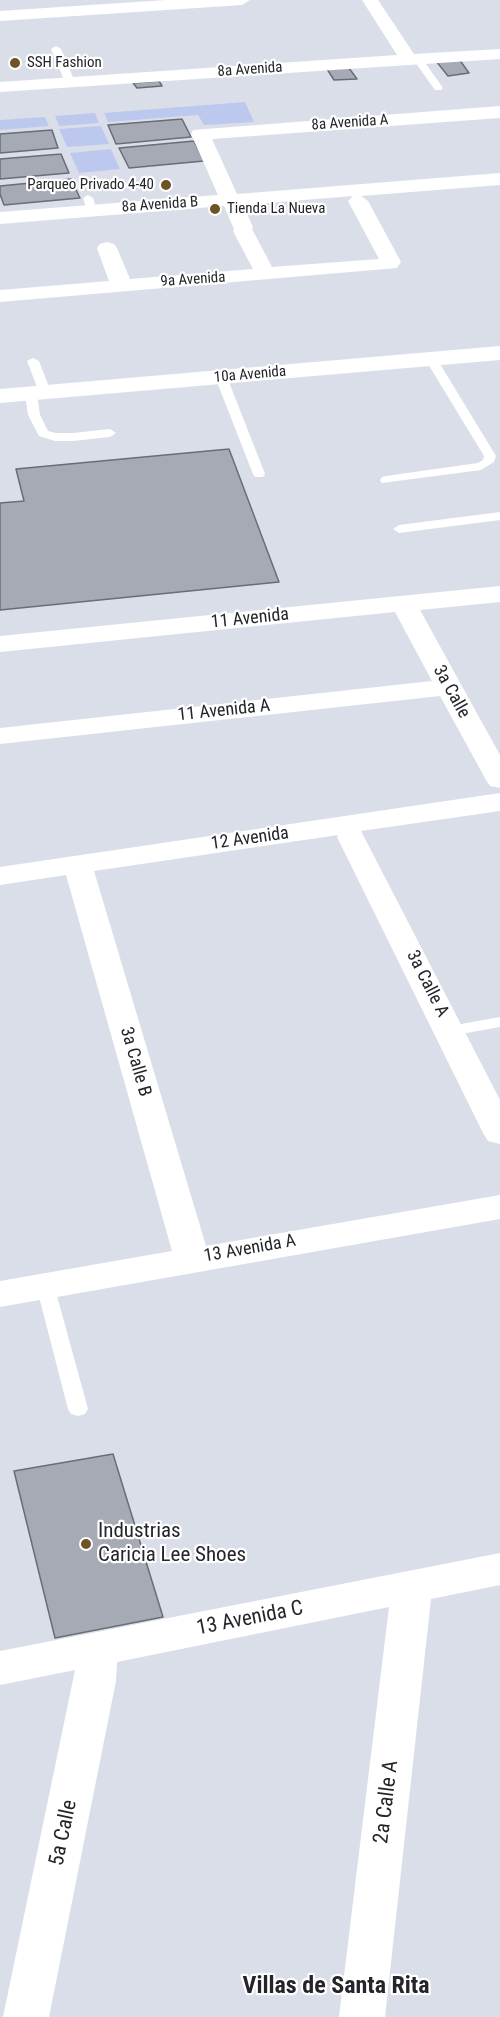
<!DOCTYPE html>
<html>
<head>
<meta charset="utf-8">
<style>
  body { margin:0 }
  canvas { display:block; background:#dadee9 }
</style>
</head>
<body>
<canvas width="500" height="2017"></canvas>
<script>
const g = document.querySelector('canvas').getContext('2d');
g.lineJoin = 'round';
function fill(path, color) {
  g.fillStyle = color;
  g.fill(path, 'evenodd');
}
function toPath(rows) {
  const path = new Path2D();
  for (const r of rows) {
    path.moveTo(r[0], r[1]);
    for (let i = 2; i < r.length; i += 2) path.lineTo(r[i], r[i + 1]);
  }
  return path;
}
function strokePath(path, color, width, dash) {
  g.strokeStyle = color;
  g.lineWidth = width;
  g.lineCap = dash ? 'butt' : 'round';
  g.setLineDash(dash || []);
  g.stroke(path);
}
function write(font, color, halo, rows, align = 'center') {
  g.font = font + ' "Roboto Condensed",sans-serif';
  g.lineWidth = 4.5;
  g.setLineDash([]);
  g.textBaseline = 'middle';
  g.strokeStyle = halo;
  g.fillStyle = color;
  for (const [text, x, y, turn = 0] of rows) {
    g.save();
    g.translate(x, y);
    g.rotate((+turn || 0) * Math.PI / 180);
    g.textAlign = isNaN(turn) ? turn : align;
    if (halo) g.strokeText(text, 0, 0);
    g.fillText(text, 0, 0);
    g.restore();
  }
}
const green = toPath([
  [245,102,254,122,204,125,198,115,108,122,104,113],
  [95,113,99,123,59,126,55,116],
  [45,117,49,126,0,130,0,120],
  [101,126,109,144,67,147,59,129],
  [111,149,120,169,79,173,70,153]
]);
const building = toPath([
  [459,59,469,73,448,76,436,61,459,59],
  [349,68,357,79,334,80,327,69,349,68],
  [159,81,162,86,137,88,133,83,159,81],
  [182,119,191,137,116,144,108,125,182,119],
  [52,130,58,148,0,153,0,134,52,130],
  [194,141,204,161,129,168,119,148,194,141],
  [61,154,69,173,0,179,0,159,61,154],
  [71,179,80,198,4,205,0,194,0,186,71,179],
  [229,449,279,582,0,610,0,503,24,501,16,469,229,449],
  [113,1454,163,1617,55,1638,14,1471,113,1454]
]);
const lane = toPath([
  [56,46,61,49,75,82,73,84,65,82,51,49,56,46],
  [415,57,421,57,443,88,441,90,435,90,413,59,415,57],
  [88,195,93,198,97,211,96,213,87,211,83,198,88,195],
  [431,356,437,359,496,456,494,462,481,470,382,483,380,480,382,477,386,476,478,463,483,460,484,456,425,359,431,356],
  [33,358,39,361,51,392,49,395,41,395,39,392,27,361,33,358],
  [221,373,227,377,265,474,263,477,255,477,253,474,215,377,221,373],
  [31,390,37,394,40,415,48,431,56,433,73,433,110,429,116,433,110,437,73,441,55,441,39,436,28,415,25,394,31,390],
  [500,512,500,520,399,533,393,529,399,525,500,512],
  [500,1017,500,1027,450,1036,444,1035,442,1031,444,1027,450,1026,500,1017],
  [45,1278,52,1280,54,1285,88,1409,85,1414,78,1416,71,1414,68,1409,36,1285,38,1280,45,1278]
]);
const street = toPath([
  [166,0,250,0,242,5,0,21,0,11,166,0],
  [362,0,378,0,414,54,500,49,500,59,0,92,0,82,397,55,362,0],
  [500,106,500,118,212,139,237,194,500,173,500,185,361,196,368,201,401,262,397,268,0,302,0,290,109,281,97,248,100,244,107,242,114,244,117,248,130,279,253,269,233,231,234,229,224,206,0,224,0,212,218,195,191,134,193,130,500,106],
  [353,196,348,201,379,259,272,267,252,229,253,227,243,205,353,196],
  [500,346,500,360,0,403,0,389,500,346],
  [500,586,500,602,420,610,500,755,500,788,490,786,486,780,440,696,0,744,0,728,432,681,395,612,0,652,0,636,500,586],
  [500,793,500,811,361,831,500,1100,500,1144,488,1141,483,1133,337,837,338,835,94,871,206,1246,500,1195,500,1219,0,1307,0,1281,172,1251,66,875,0,885,0,867,500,793],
  [500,1553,500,1585,431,1599,385,2017,339,2017,389,1607,117,1662,116,1681,49,2017,3,2017,75,1670,0,1685,0,1651,500,1553]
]);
const markers = [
  [15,63,6,"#6e5325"],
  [166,185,6,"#6e5325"],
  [215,209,6,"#6e5325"],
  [86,1544,6,"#6e5325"]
];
const farPoinames = [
  ["SSH Fashion",27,63],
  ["Parqueo Privado 4-40",154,185,"right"],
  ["Tienda La Nueva",227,209]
];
const farStreetnames = [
  ["8a Avenida",250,70,-4],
  ["8a Avenida A",350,123,-4],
  ["8a Avenida B",160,205,-4],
  ["9a Avenida",193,280,-4],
  ["10a Avenida",250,375,-5]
];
const streetNames = [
  ["11 Avenida",250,619,-6],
  ["3a Calle",451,692,61],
  ["11 Avenida A",224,711,-6],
  ["12 Avenida",250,839,-8],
  ["3a Calle A",427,984,63],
  ["3a Calle B",135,1062,74],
  ["13 Avenida A",250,1249,-10]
];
const nearPoinames = [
  ["Industrias",98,1532],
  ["Caricia Lee Shoes",98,1556]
];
const nearStreetnames = [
  ["13 Avenida C",250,1619,-11],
  ["2a Calle A",387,1802,-83],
  ["5a Calle",64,1833,-78]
];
const nearNeighbourhoodnames = [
  ["Villas de Santa Rita",336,1987]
];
fill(green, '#bcc8ee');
fill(building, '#a6aab4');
strokePath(building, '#696d76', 1.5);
fill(lane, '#fff');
fill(street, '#fff');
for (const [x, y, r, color] of markers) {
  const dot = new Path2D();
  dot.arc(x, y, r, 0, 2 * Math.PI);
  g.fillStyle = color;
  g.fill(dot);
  strokePath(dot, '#fff', 2);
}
write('15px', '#24252a', '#fff', farPoinames, 'left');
write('15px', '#24252a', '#fff', farStreetnames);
write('18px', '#24252a', '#fff', streetNames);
write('21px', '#24252a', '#fff', nearPoinames, 'left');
write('21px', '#24252a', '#fff', nearStreetnames);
write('bold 24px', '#24252a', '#fff', nearNeighbourhoodnames);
</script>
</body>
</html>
